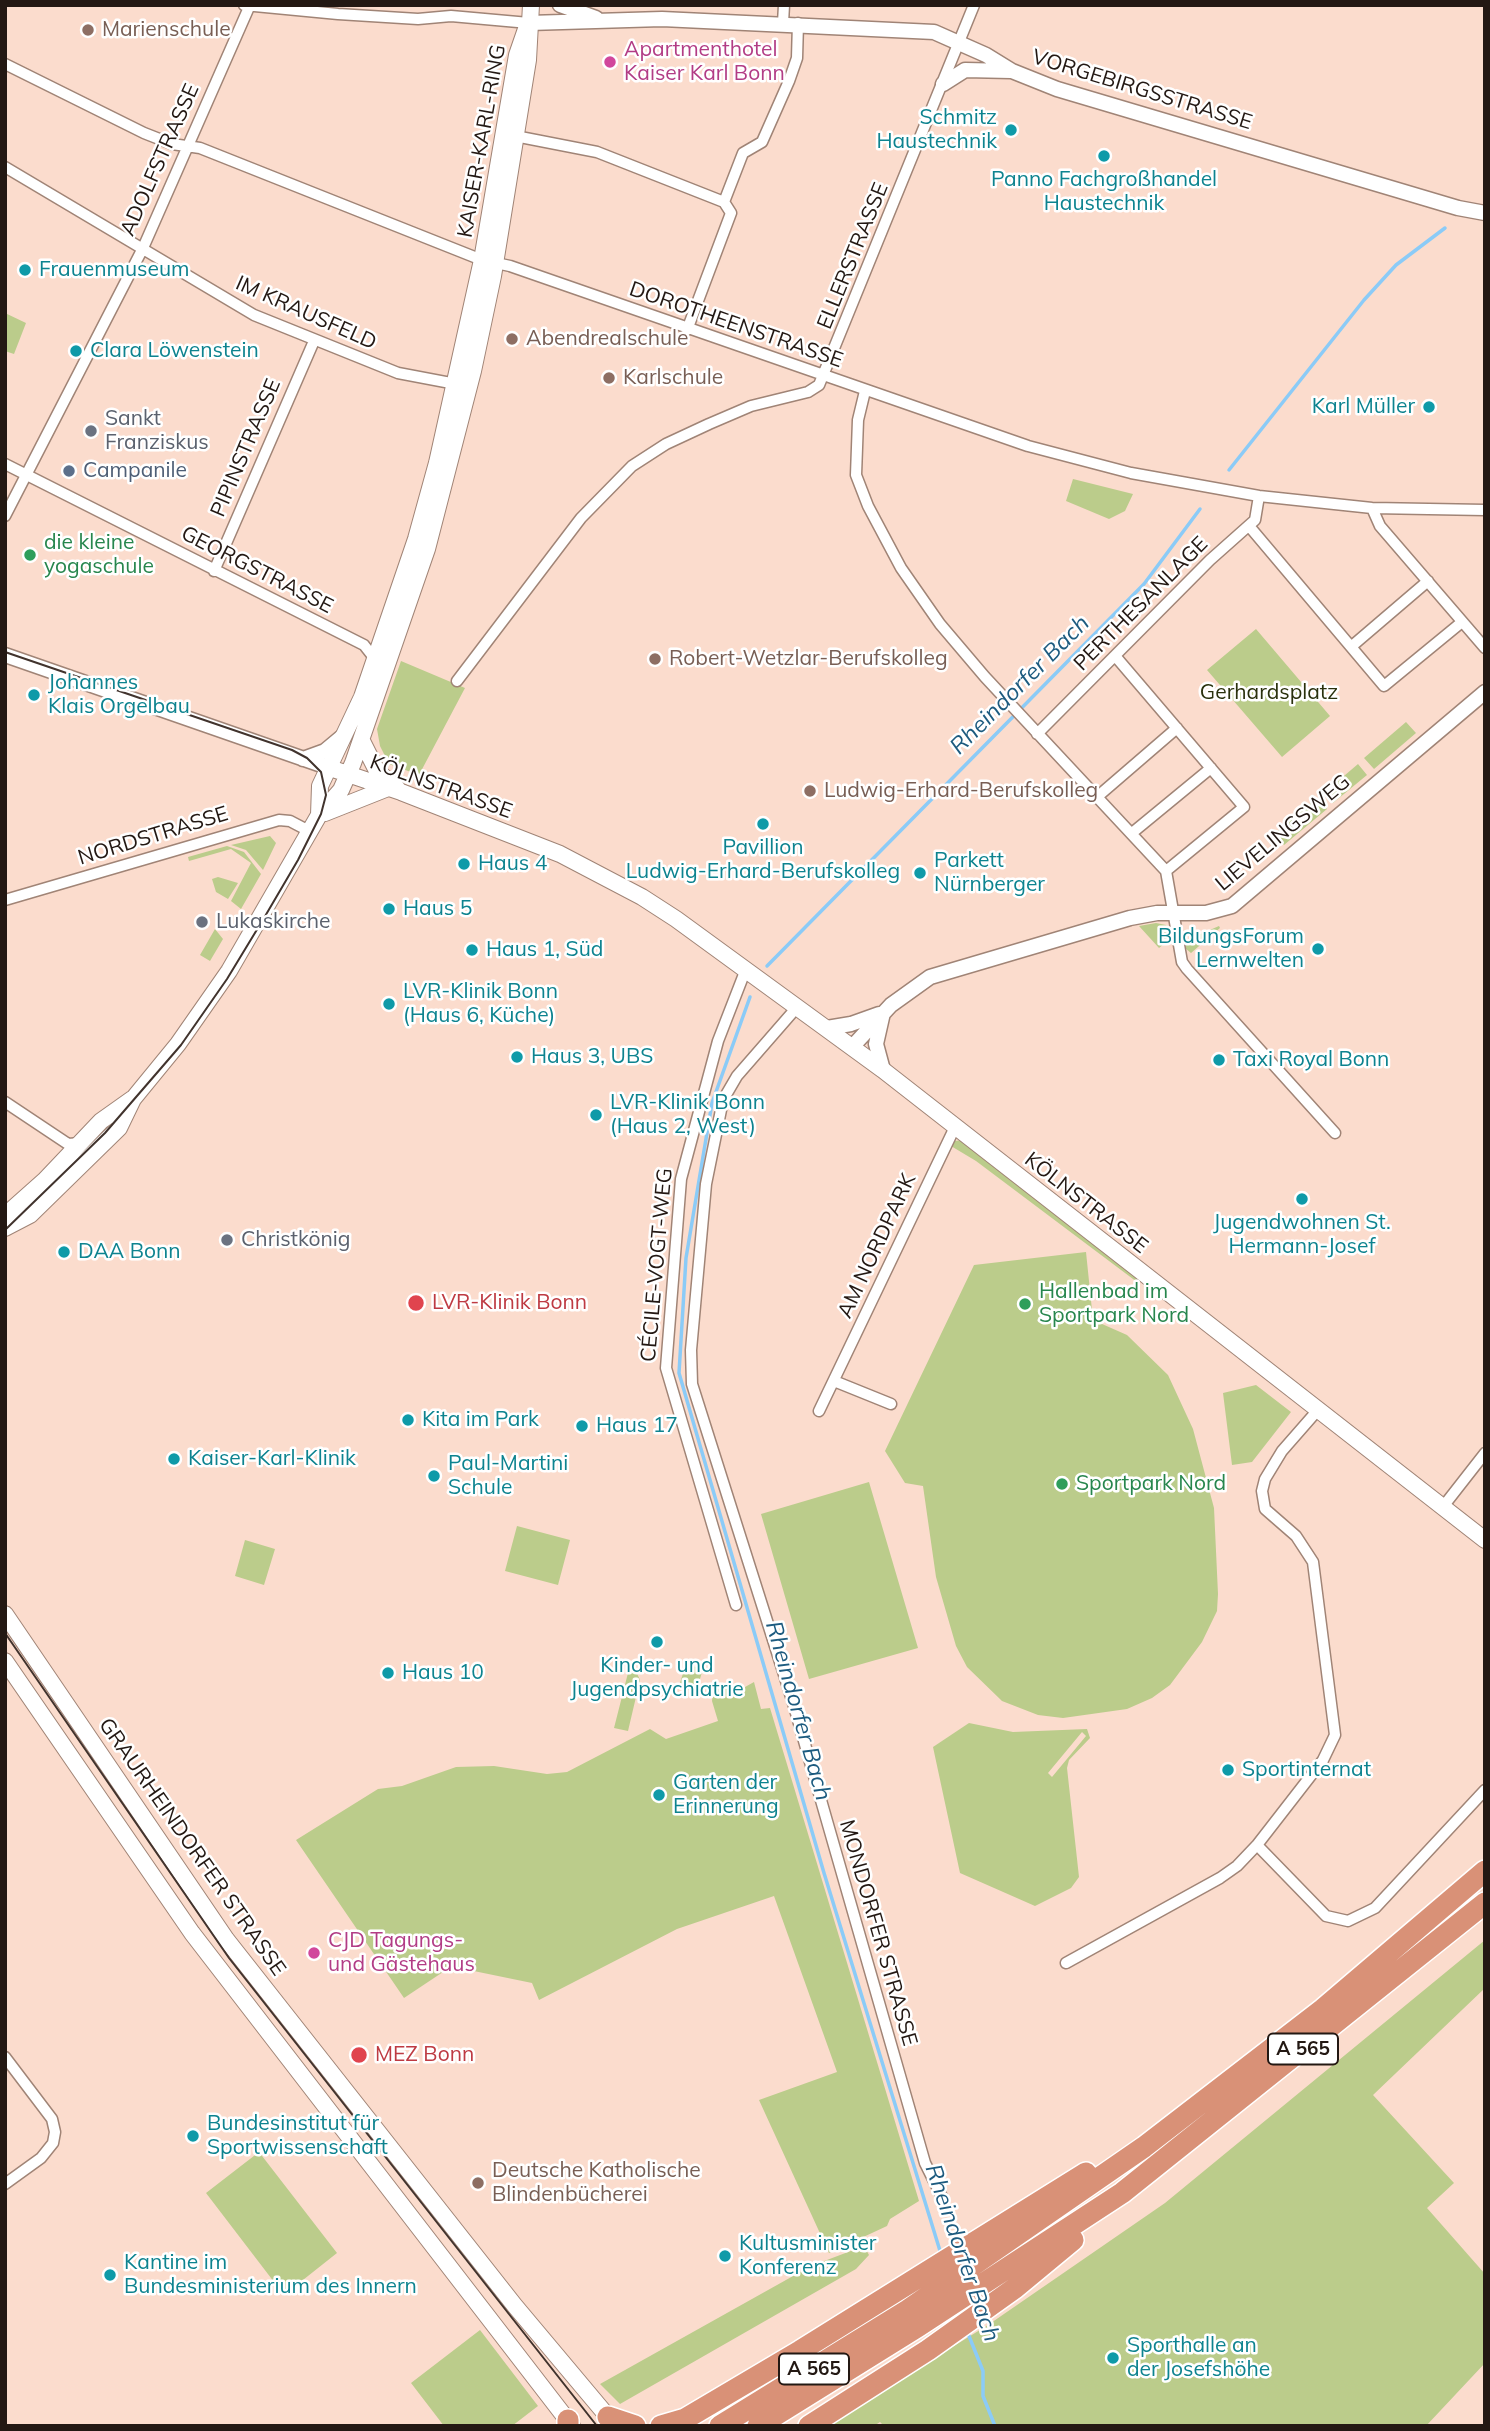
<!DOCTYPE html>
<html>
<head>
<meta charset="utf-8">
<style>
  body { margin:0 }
  #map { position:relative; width:1490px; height:2431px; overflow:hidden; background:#fbdccd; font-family:Mulish,sans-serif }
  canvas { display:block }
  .frame { position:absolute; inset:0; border:7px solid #231813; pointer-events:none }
</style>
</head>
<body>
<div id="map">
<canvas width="1490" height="2431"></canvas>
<div class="frame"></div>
</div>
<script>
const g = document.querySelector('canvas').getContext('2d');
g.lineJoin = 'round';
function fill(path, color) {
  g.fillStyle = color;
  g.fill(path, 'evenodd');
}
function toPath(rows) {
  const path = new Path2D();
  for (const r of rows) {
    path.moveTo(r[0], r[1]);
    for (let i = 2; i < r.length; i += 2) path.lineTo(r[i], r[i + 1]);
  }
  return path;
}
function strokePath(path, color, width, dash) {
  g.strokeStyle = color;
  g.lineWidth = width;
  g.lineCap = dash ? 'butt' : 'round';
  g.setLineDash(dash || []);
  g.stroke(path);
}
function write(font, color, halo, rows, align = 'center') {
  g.font = font + ' Mulish,sans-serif';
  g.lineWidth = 5;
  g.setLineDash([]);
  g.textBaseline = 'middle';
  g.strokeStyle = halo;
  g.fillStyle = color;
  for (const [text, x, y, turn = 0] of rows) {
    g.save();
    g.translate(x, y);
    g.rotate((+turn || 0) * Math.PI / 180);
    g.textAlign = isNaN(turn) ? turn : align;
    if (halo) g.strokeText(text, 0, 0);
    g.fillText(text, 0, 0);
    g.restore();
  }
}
const green = toPath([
  [5,313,26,323,14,354,5,351],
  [1073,479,1133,494,1125,511,1109,519,1066,501],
  [1256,629,1330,716,1282,757,1207,670],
  [401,661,465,688,419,775,389,764,380,746,377,729],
  [1406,722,1416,733,1374,769,1364,758],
  [1358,764,1367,775,1333,803,1324,793],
  [1317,798,1327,809,1284,845,1274,834],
  [270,836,276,843,263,870,246,850,231,845],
  [227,846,244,852,261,874,241,909,231,901,251,863,231,849,189,861,188,857],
  [218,877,238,883,228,899,216,892,212,879],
  [1156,923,1166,925,1170,933,1170,939,1159,948,1139,926],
  [1219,926,1220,928,1191,953,1185,948,1189,939],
  [215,929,223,939,210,961,200,955],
  [962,1140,1137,1277,1137,1282,976,1161,951,1146,955,1141],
  [1086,1252,1093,1320,1127,1335,1168,1375,1193,1429,1214,1508,1218,1594,1217,1611,1202,1642,1170,1685,1152,1698,1127,1709,1063,1718,1038,1715,1002,1701,967,1667,956,1646,936,1577,923,1486,905,1483,885,1451,974,1265],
  [1256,1385,1291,1412,1252,1462,1232,1465,1223,1393],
  [869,1482,918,1648,809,1679,761,1514],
  [517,1526,570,1540,558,1585,505,1571],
  [245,1540,275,1549,264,1585,235,1576],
  [686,1664,703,1669,696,1692,679,1686],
  [634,1667,640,1680,628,1731,614,1728,629,1669],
  [754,1682,761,1709,770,1708,919,2201,890,2219,887,2226,829,2253,759,2100,837,2072,774,1896,677,1929,539,2000,532,1983,464,1969,443,1972,404,1998,296,1840,378,1789,402,1786,456,1767,494,1766,547,1774,567,1772,650,1729,666,1739,718,1721,712,1701,714,1685,736,1692],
  [969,1723,1013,1732,1087,1729,1090,1738,1069,1760,1067,1768,1079,1877,1071,1888,1035,1906,960,1873,933,1747],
  [1082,1732,1086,1736,1052,1777,1048,1773],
  [1485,1940,1485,1988,1373,2095,1454,2183,1427,2208,1485,2274,1485,2363,1426,2426,884,2426,880,2422,874,2426,824,2426,988,2325,1165,2203],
  [259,2152,337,2253,284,2295,206,2193],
  [864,2246,869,2255,856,2269,620,2404,600,2384,811,2266],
  [480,2330,538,2406,512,2426,444,2426,411,2383]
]);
const stream = toPath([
  [1229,470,1364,300,1396,265,1445,228],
  [767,966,1144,584,1200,509],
  [750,997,712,1103,686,1258,679,1373,824,1873,941,2254],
  [967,2331,983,2371,983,2396,995,2426]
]);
const minor = toPath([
  [244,5,338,14,418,19,451,16,529,23],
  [783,23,784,5],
  [5,64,144,133,172,144,200,148,482,260,510,266,1028,446,1131,473,1259,496,1372,508,1485,510],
  [515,136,597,152,724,202],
  [5,167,254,315,398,373,456,384],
  [724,202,743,153,762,142,789,81,797,58,798,23],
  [687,330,731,213,724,202],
  [865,391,858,420,856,475,868,506,901,568,940,624,985,677,1166,871,1182,962,1187,969,1335,1133],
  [5,464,364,645,375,659],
  [1372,508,1380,526,1485,648],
  [5,516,143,248,250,5],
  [1249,526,1384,686,1462,622],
  [214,571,314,341],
  [1352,646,1428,581],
  [1116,657,1244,807,1166,871],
  [457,681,581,518,632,466,666,444,709,424,751,406,808,392,819,385,974,5],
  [1037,734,1210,560,1255,520,1259,496],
  [1097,797,1177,728],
  [1132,833,1211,768],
  [5,900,279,820,290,821,311,832],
  [798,1006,737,1076,723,1100,706,1184,691,1350,692,1384,794,1706,925,2163,942,2197],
  [5,1102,68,1144,81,1143],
  [834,1381,891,1404],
  [819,1411,955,1127],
  [1317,1411,1282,1451,1265,1479,1262,1491,1265,1509,1296,1536,1313,1562,1335,1735,1323,1760,1257,1845,1326,1916,1348,1921,1375,1908,1485,1790],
  [1442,1508,1485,1453],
  [736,1605,666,1368,681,1179,718,1041,746,969],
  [1066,1963,1220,1878,1237,1866,1257,1845],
  [5,2057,52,2119,55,2132,53,2143,41,2158,5,2184]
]);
const tertiary = toPath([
  [560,5,596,18],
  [529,23,662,19,934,32,986,55,1012,71,1057,89,1458,208,1485,213],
  [943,84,965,70,1011,71],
  [5,655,330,768],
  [303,759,325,751,343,736],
  [827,1028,851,1024,879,1014],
  [852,1047,891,1005,930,977,1130,918,1157,913,1206,913,1232,906,1485,692],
  [883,1070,876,1044,883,1013]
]);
const secondary = toPath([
  [362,741,377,771,397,788],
  [330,768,401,792,560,854,642,897,676,919,883,1070,1485,1540],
  [325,813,388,788],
  [319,815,320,786,362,697,416,539,437,463,482,260,517,55,526,29],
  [5,1220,9,1212,45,1180,101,1121,132,1099],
  [5,1228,30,1215,119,1128,133,1099,178,1044,229,971,319,815,341,790,353,763,427,549,473,371,493,276,528,60,531,5],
  [5,1614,226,1939,515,2306,614,2424],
  [5,1661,192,1933,572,2426]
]);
const motorway = toPath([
  [608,2417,635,2426],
  [568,2420,568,2426],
  [661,2426,685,2419,800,2351,1086,2173],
  [720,2426,908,2310,1144,2147,1323,2009,1485,1871],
  [758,2426,917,2327,1122,2193,1485,1903],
  [809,2426,928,2350,1015,2288,1073,2240]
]);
const tram = toPath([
  [5,652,292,750,307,758,321,772,326,795,321,814,298,860,264,918,227,979,181,1045,105,1133,5,1230],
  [5,1633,229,1958,597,2426]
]);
const markers = [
  [88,30,7,"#8d6e63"],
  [610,62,7,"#d1479c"],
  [1011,130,7,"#0f9aa8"],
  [1104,156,7,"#0f9aa8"],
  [25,270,7,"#0f9aa8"],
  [512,339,7,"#8d6e63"],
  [76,351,7,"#0f9aa8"],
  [609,378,7,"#8d6e63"],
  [1429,407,7,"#0f9aa8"],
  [91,431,7,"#6b7280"],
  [69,471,7,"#5c6f8a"],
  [30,555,7,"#2e9e5b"],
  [655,659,7,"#8d6e63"],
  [34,695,7,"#0f9aa8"],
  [810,791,7,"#8d6e63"],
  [763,824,7,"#0f9aa8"],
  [464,864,7,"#0f9aa8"],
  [920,873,7,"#0f9aa8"],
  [389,909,7,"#0f9aa8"],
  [202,922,7,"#6b7280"],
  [1318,949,7,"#0f9aa8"],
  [472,950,7,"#0f9aa8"],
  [389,1004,7,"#0f9aa8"],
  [517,1057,7,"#0f9aa8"],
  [1219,1060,7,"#0f9aa8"],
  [596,1115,7,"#0f9aa8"],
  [1302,1199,7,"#0f9aa8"],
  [227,1240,7,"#6b7280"],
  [64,1252,7,"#0f9aa8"],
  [416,1303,9,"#e0444e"],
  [1025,1304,7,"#2e9e5b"],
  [408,1420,7,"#0f9aa8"],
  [582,1426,7,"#0f9aa8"],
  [174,1459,7,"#0f9aa8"],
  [434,1476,7,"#0f9aa8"],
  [1062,1484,7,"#2e9e5b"],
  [657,1642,7,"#0f9aa8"],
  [388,1673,7,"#0f9aa8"],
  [1228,1770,7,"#0f9aa8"],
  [659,1795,7,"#0f9aa8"],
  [314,1953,7,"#d1479c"],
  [359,2055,9,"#e0444e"],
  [193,2136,7,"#0f9aa8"],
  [478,2183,7,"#8d6e63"],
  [725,2256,7,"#0f9aa8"],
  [110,2275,7,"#0f9aa8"],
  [1113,2358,7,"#0f9aa8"]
];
const shields = [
  [1303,2049,70],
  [814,2369,70]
];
const shieldNames = [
  ["A 565",1303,2049],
  ["A 565",814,2369]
];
const educationNames = [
  ["Marienschule",102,30],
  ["Abendrealschule",526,339],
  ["Karlschule",623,378],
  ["Robert-Wetzlar-Berufskolleg",669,659],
  ["Ludwig-Erhard-Berufskolleg",824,791],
  ["Deutsche Katholische",492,2171],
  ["Blindenbücherei",492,2195]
];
const hotelNames = [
  ["Apartmenthotel",624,50],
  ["Kaiser Karl Bonn",624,74],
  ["CJD Tagungs-",328,1941],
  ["und Gästehaus",328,1965]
];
const streetNames = [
  ["VORGEBIRGSSTRASSE",1142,90,17],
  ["KAISER-KARL-RING",482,141,-80],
  ["ADOLFSTRASSE",160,160,-66],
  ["ELLERSTRASSE",853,256,-68],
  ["IM KRAUSFELD",306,313,24],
  ["DOROTHEENSTRASSE",736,325,19],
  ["PIPINSTRASSE",246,448,-67],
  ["GEORGSTRASSE",257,570,27],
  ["PERTHESANLAGE",1141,604,-45],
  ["KÖLNSTRASSE",441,787,20],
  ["LIEVELINGSWEG",1283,833,-40],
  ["NORDSTRASSE",153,836,-17],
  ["KÖLNSTRASSE",1086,1203,38],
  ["AM NORDPARK",877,1246,-65],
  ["CÉCILE-VOGT-WEG",657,1265,-85],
  ["GRAURHEINDORFER STRASSE",192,1847,55],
  ["MONDORFER STRASSE",878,1933,74]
];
const cultureNames = [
  ["Schmitz",997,118,"right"],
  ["Haustechnik",997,142,"right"],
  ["Panno Fachgroßhandel",1104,180,"center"],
  ["Haustechnik",1104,204,"center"],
  ["Frauenmuseum",39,270],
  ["Clara Löwenstein",90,351],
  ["Karl Müller",1415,407,"right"],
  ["Johannes",48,683],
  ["Klais Orgelbau",48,707],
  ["Pavillion",763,848,"center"],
  ["Ludwig-Erhard-Berufskolleg",763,872,"center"],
  ["Parkett",934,861],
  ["Nürnberger",934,885],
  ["Haus 4",478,864],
  ["Haus 5",403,909],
  ["BildungsForum",1304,937,"right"],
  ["Lernwelten",1304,961,"right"],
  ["Haus 1, Süd",486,950],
  ["LVR-Klinik Bonn",403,992],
  ["(Haus 6, Küche)",403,1016],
  ["Haus 3, UBS",531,1057],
  ["Taxi Royal Bonn",1233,1060],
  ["LVR-Klinik Bonn",610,1103],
  ["(Haus 2, West)",610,1127],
  ["Jugendwohnen St.",1302,1223,"center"],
  ["Hermann-Josef",1302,1247,"center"],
  ["DAA Bonn",78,1252],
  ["Kita im Park",422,1420],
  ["Haus 17",596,1426],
  ["Kaiser-Karl-Klinik",188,1459],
  ["Paul-Martini",448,1464],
  ["Schule",448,1488],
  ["Kinder- und",657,1666,"center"],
  ["Jugendpsychiatrie",657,1690,"center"],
  ["Haus 10",402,1673],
  ["Sportinternat",1242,1770],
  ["Garten der",673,1783],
  ["Erinnerung",673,1807],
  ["Bundesinstitut für",207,2124],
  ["Sportwissenschaft",207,2148],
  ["Kultusminister",739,2244],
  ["Konferenz",739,2268],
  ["Kantine im",124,2263],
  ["Bundesministerium des Innern",124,2287],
  ["Sporthalle an",1127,2346],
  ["der Josefshöhe",1127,2370]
];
const worshipNames = [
  ["Sankt",105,419],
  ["Franziskus",105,443],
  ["Lukaskirche",216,922],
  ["Christkönig",241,1240]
];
const serviceNames = [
  ["Campanile",83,471]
];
const leisureNames = [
  ["die kleine",44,543],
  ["yogaschule",44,567],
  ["Hallenbad im",1039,1292],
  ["Sportpark Nord",1039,1316],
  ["Sportpark Nord",1076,1484]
];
const parkNames = [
  ["Gerhardsplatz",1269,693]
];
const healthNames = [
  ["LVR-Klinik Bonn",432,1303],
  ["MEZ Bonn",375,2055]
];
const waterNames = [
  ["Rheindorfer Bach",1020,685,-45],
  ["Rheindorfer Bach",798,1711,74],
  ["Rheindorfer Bach",962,2253,71]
];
fill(green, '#bbcc8b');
strokePath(stream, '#8bcbf7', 3.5);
strokePath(minor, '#a08476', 13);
strokePath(tertiary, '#a08476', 17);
strokePath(secondary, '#a08476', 18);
strokePath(motorway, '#fff', 24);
strokePath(minor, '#fff', 10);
strokePath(tertiary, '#fff', 14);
strokePath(secondary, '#fff', 16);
strokePath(motorway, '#d99177', 21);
strokePath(tram, '#41332d', 2);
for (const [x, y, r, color] of markers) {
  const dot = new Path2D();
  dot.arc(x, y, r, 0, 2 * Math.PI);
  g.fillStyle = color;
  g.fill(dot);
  strokePath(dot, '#fff', 2.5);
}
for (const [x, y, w] of shields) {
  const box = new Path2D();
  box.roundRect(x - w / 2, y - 15.5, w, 31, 5);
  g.fillStyle = '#fff';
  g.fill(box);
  strokePath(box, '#231813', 2);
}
write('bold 19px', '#231813', null, shieldNames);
write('21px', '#785e54', '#fff', educationNames, 'left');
write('21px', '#b23c85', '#fff', hotelNames, 'left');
write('21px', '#231813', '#fff', streetNames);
write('21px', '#0d838f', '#fff', cultureNames, 'left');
write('21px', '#5b616d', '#fff', worshipNames, 'left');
write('21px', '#4e5e75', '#fff', serviceNames, 'left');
write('21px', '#27864d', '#fff', leisureNames, 'left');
write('21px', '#2a310d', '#fff', parkNames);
write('21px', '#be3a42', '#fff', healthNames, 'left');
write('italic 23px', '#1d5b7f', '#fff', waterNames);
</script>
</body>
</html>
